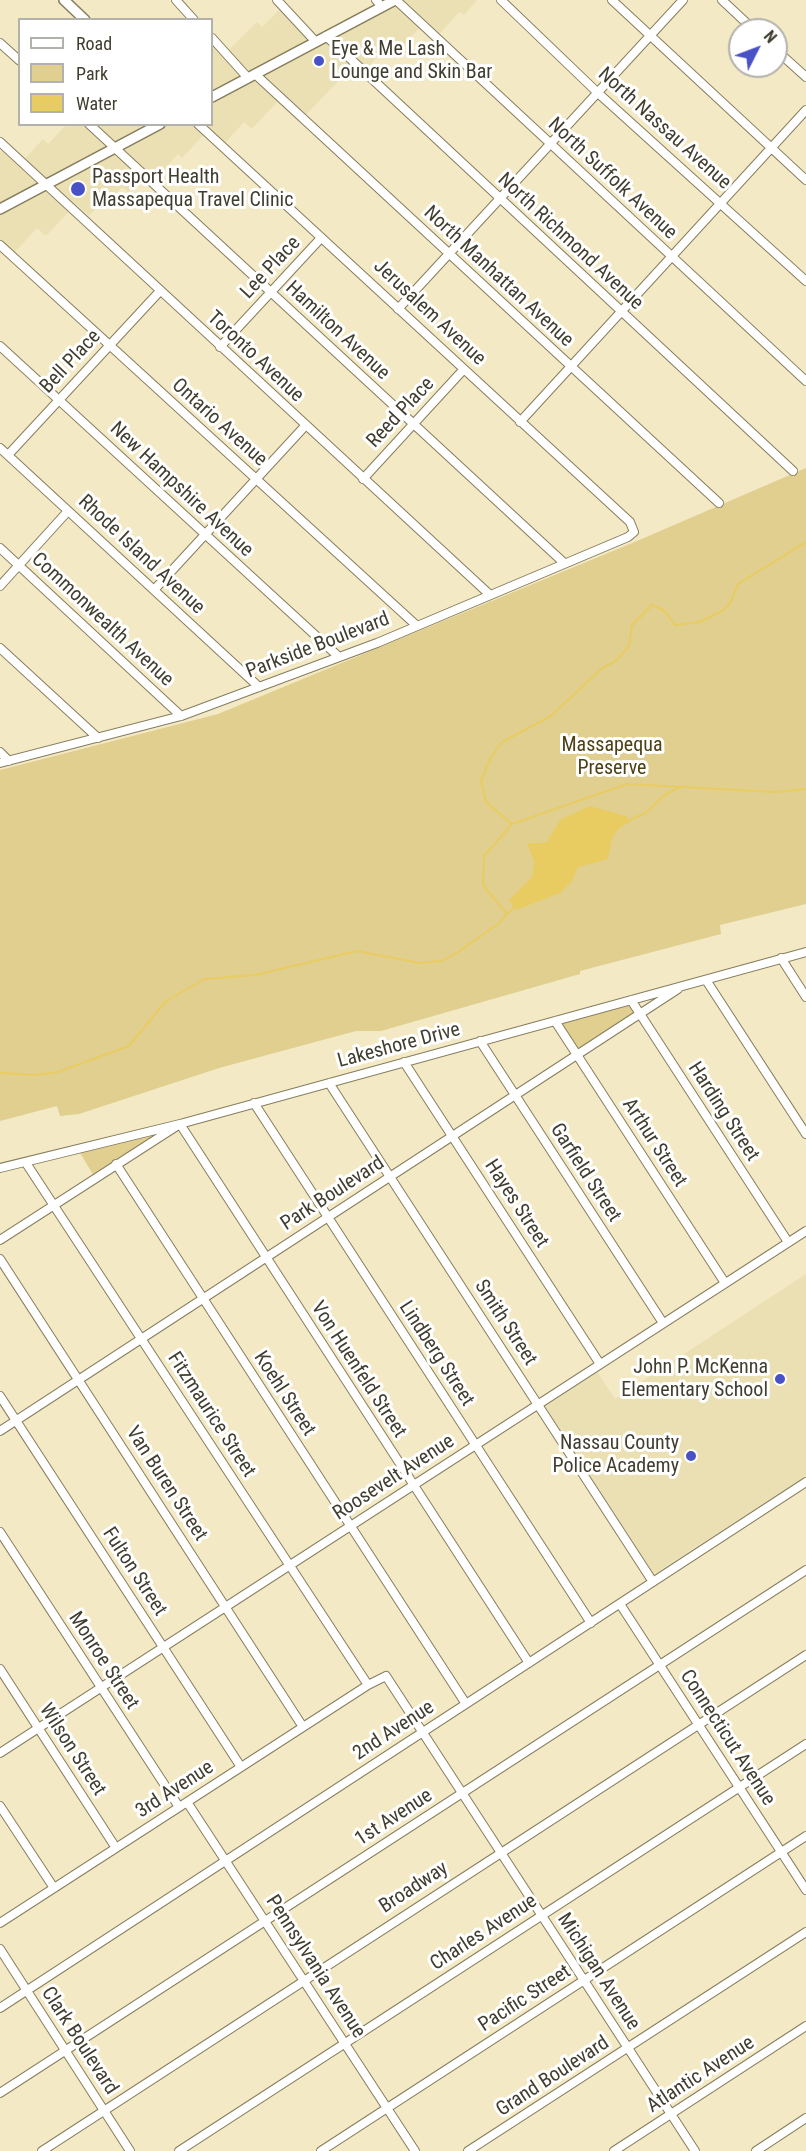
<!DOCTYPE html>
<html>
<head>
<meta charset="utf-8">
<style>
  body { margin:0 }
  #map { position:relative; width:806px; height:2151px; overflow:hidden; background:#f3e9c5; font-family:"Roboto Condensed",sans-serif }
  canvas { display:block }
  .legend { position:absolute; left:18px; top:18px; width:195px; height:108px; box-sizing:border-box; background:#fff; border:2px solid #b3b1ac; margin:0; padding:8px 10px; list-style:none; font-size:18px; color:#413d2f }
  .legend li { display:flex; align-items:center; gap:12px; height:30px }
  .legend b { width:30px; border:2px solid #b3b1ac }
  .north { position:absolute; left:728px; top:18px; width:60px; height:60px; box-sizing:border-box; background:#fff; border:2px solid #b3b1ac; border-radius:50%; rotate:48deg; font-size:16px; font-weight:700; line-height:24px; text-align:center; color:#413d2f }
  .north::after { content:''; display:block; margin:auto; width:21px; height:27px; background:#4851c6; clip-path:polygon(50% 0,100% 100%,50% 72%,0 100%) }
</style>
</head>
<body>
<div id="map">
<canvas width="806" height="2151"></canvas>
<ul class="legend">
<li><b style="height:8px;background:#fff"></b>Road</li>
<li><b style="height:16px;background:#e1cf90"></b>Park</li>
<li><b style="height:16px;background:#e8cc62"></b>Water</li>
</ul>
<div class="north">N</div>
</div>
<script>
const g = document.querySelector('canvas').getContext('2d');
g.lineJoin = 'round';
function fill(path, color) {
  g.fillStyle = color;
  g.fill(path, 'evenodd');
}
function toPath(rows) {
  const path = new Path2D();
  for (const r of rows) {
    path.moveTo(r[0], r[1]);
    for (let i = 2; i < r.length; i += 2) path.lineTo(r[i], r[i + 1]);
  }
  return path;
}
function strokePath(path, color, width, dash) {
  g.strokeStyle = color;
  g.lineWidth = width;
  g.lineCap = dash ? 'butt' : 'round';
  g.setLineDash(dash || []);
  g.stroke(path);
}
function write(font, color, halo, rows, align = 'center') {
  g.font = font + ' "Roboto Condensed",sans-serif';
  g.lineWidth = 6;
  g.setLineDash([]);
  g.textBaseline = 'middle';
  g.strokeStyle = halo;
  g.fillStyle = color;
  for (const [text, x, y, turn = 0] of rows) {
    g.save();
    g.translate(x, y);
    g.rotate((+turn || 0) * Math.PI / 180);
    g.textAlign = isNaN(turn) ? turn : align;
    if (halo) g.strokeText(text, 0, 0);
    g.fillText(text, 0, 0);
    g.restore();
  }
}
const built = toPath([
  [382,0,477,0,464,15,459,12,434,40,420,27,397,53,388,45,360,76,351,68,299,122,277,102,252,129,244,122,225,143,209,129,182,158,178,154,154,181,145,173,128,192,122,187,114,196,110,193,89,216,76,204,46,236,37,228,13,254,5,247,0,252,0,153,3,149,20,164,43,139,48,144,66,125,212,124,212,47,217,41,227,52,257,22,262,27,284,5,320,43,388,7],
  [806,1274,806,1476,654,1574,543,1404,596,1370,615,1399]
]);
const green = toPath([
  [806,468,806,904,720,925,721,934,580,971,580,974,381,1031,356,1031,219,1068,79,1114,60,1116,57,1106,0,1121,0,770,218,714,637,541],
  [631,1000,640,1015,578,1055,555,1021],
  [180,1124,95,1178,79,1151]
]);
const water = toPath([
  [590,806,626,816,630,822,619,828,612,838,608,859,578,867,572,881,560,893,516,910,509,900,532,877,535,863,527,843,546,843,561,819]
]);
const stream = toPath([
  [627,821,646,813,663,796,682,786],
  [512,824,486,802,481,781,490,759,502,742,551,716,602,668,616,661,629,646,632,625,652,605,665,611,675,625,700,622,724,610,730,603,738,584,806,542],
  [507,914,515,906],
  [0,1073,35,1075,58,1072,129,1046,165,1002,204,979,255,975,357,951,420,963,442,961,458,952,498,924,507,914,483,885,484,856,512,824,627,784,775,792,806,789]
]);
const minor = toPath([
  [176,0,194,20],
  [277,0,316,42],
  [376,0,382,7],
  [396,0,806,381],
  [501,0,598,93,806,281],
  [612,0,806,180],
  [722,0,754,30],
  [326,36,793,471],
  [212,38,248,78],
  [0,43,20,61],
  [776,50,806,77],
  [255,74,719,503],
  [89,124,563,562],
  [0,142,489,594],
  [0,245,416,625],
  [398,309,683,0],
  [0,346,339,657],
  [220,347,321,238],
  [520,422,806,110],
  [0,448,259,687],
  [8,455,160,291],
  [363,479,464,369],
  [0,548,181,716],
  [0,586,68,511],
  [154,590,305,426],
  [0,648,98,738],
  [0,752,9,761],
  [0,763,181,716,377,643,628,537,634,532,630,522,198,124],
  [781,958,806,997],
  [706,980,806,1134],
  [631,1000,788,1242],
  [555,1021,725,1283],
  [480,1041,663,1323],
  [404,1062,600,1364],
  [329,1083,653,1582],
  [254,1103,591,1623],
  [26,1163,368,1685],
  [116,1164,466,1704],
  [0,1168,180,1124,806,952],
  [0,1240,180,1124,529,1663],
  [0,1259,303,1727],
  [0,1396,241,1767],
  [0,1431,678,989],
  [0,1532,179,1807],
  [620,1604,806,1890],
  [0,1669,116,1848],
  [0,1753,806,1231],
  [187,1802,415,2151],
  [0,1806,54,1888],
  [0,1923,368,1685,386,1676,695,2151],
  [0,1949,130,2151],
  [0,2008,806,1482],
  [0,2093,806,1570],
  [42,2151,806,1655],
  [179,2151,806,1744],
  [321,2151,806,1836],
  [468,2151,806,1932],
  [614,2151,806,2026],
  [756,2151,806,2118]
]);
const major = toPath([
  [64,0,85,20],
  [212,97,395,0],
  [0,209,160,124]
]);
const markers = [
  [319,61,6,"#4851c6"],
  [78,189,8,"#4851c6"],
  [780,1379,6,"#4851c6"],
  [691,1456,6,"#4851c6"]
];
const poiNames = [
  ["Eye & Me Lash",331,50],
  ["Lounge and Skin Bar",331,73],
  ["Passport Health",92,178],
  ["Massapequa Travel Clinic",92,201],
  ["John P. McKenna",768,1368,"right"],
  ["Elementary School",768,1391,"right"],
  ["Nassau County",679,1444,"right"],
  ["Police Academy",679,1467,"right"]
];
const streetNames = [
  ["North Nassau Avenue",664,129,42],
  ["North Suffolk Avenue",612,179,43],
  ["North Richmond Avenue",570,242,43],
  ["Lee Place",271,268,-47],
  ["North Manhattan Avenue",498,277,43],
  ["Jerusalem Avenue",429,313,43],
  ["Hamilton Avenue",337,331,43],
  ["Toronto Avenue",255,357,43],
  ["Bell Place",71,362,-47],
  ["Reed Place",401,413,-47],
  ["Ontario Avenue",219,423,42],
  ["New Hampshire Avenue",181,490,43],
  ["Rhode Island Avenue",141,555,43],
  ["Commonwealth Avenue",102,620,43],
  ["Parkside Boulevard",318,646,-21],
  ["Lakeshore Drive",399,1046,-15],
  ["Harding Street",723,1112,57],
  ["Arthur Street",654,1143,57],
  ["Garfield Street",585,1173,57],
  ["Park Boulevard",333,1194,-33],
  ["Hayes Street",516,1204,57],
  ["Smith Street",505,1323,57],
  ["Lindberg Street",436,1354,57],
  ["Von Huenfeld Street",358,1370,57],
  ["Koehl Street",284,1394,57],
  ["Fitzmaurice Street",211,1415,57],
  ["Roosevelt Avenue",394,1478,-33],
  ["Van Buren Street",166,1484,57],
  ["Fulton Street",134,1572,57],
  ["Monroe Street",103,1661,57],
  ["2nd Avenue",394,1731,-33],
  ["Connecticut Avenue",727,1738,57],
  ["Wilson Street",72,1750,57],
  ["3rd Avenue",175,1790,-33],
  ["1st Avenue",394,1818,-33],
  ["Broadway",414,1888,-33],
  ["Charles Avenue",484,1933,-33],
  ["Pennsylvania Avenue",315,1967,57],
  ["Michigan Avenue",598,1972,57],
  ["Pacific Street",525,1999,-33],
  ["Clark Boulevard",79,2041,57],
  ["Atlantic Avenue",701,2075,-33],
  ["Grand Boulevard",553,2077,-33]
];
const parkNames = [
  ["Massapequa",612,746],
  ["Preserve",612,769]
];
fill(built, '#ebe0b4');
fill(green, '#e1cf90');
fill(water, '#e8cc62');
strokePath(stream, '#e8cc62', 2);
strokePath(minor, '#867d5d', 10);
strokePath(major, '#867d5d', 12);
strokePath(minor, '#fff', 8);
strokePath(major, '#fff', 9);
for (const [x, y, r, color] of markers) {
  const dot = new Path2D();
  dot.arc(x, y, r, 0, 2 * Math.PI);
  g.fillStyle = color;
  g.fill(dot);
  strokePath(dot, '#fff', 2);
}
write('20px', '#413d2f', '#fff', poiNames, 'left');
write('20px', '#413d2f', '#fff', streetNames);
write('20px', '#4c4014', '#fff', parkNames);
</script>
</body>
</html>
